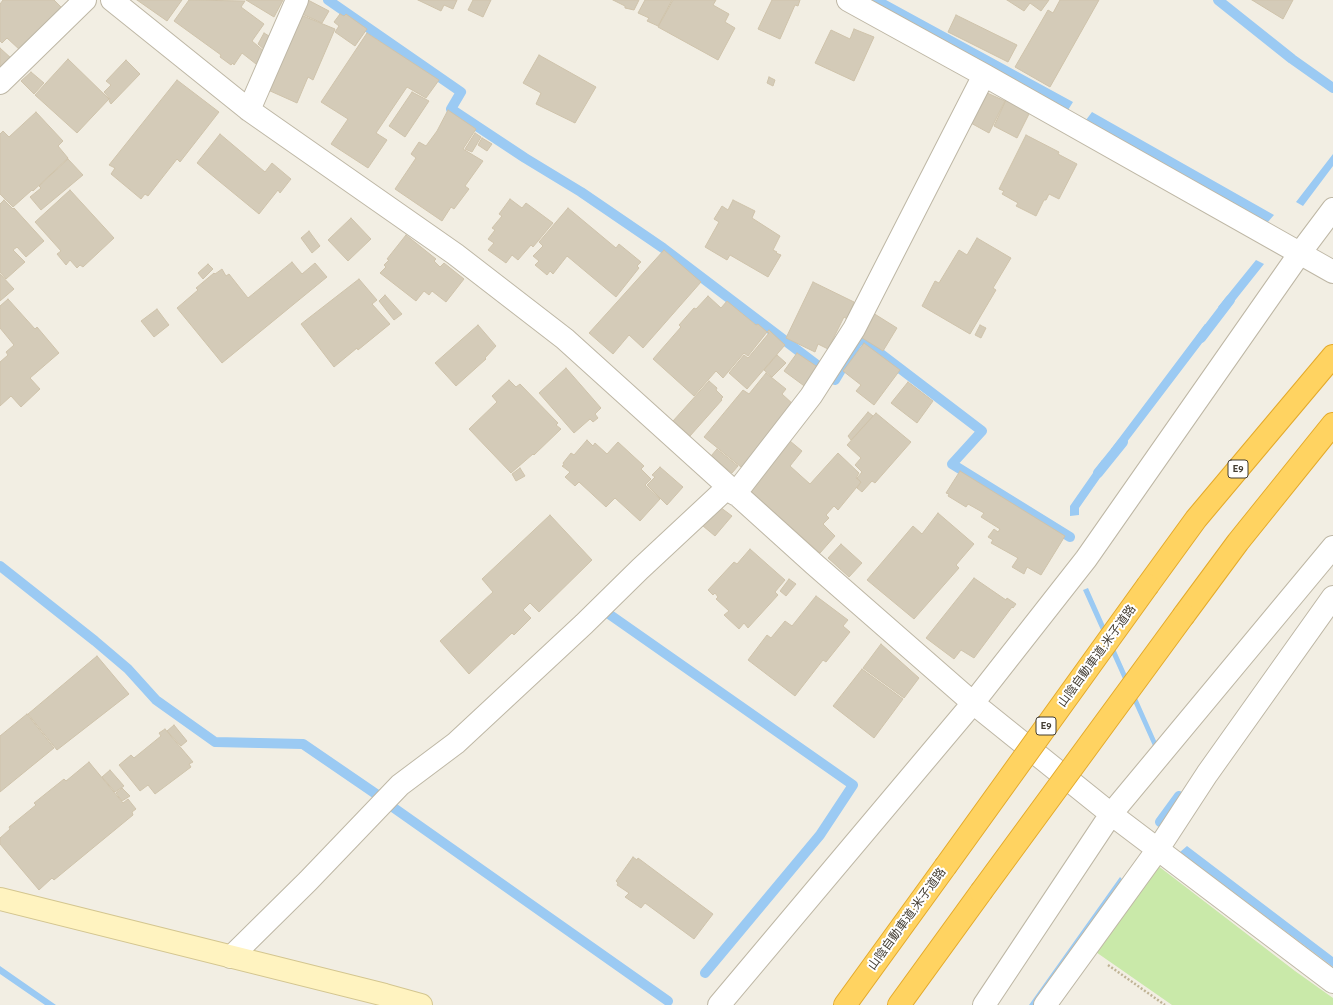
<!DOCTYPE html>
<html>
<head>
<meta charset="utf-8">
<style>
  body { margin:0 }
  canvas { display:block; background:#f2eee3 }
</style>
</head>
<body>
<canvas width="1333" height="1005"></canvas>
<script>
const g = document.querySelector('canvas').getContext('2d');
g.lineJoin = 'round';
function fill(path, color) {
  g.fillStyle = color;
  g.fill(path, 'evenodd');
}
function toPath(rows) {
  const path = new Path2D();
  for (const r of rows) {
    path.moveTo(r[0], r[1]);
    for (let i = 2; i < r.length; i += 2) path.lineTo(r[i], r[i + 1]);
  }
  return path;
}
function strokePath(path, color, width, dash) {
  g.strokeStyle = color;
  g.lineWidth = width;
  g.lineCap = dash ? 'butt' : 'round';
  g.setLineDash(dash || []);
  g.stroke(path);
}
function write(font, color, halo, rows, align = 'center') {
  g.font = font + ' "Alegreya Sans","Noto Sans JP",sans-serif';
  g.lineWidth = 4;
  g.setLineDash([]);
  g.textBaseline = 'middle';
  g.strokeStyle = halo;
  g.fillStyle = color;
  for (const [text, x, y, turn = 0] of rows) {
    g.save();
    g.translate(x, y);
    g.rotate((+turn || 0) * Math.PI / 180);
    g.textAlign = isNaN(turn) ? turn : align;
    if (halo) g.strokeText(text, 0, 0);
    g.fillText(text, 0, 0);
    g.restore();
  }
}
const green = toPath([
  [1157,865,1295,971,1333,998,1333,1005,1172,1005,1093,950]
]);
const water = toPath([
  [863,0,886,0,1073,102,1068,110],
  [1092,112,1274,215,1267,223,1086,120],
  [1333,154,1333,166,1303,206,1296,202],
  [1256,260,1264,264,1225,313,1218,307],
  [1205,324,1212,330,1117,455,1111,449],
  [1102,460,1109,465,1079,508,1079,515,1070,516,1070,506],
  [1088,588,1157,743,1154,748,1083,590],
  [1187,846,1333,957,1333,967,1180,852],
  [1120,877,1125,882,1038,1005,1029,1005],
  [0,966,56,1005,45,1005,0,974]
]);
const stream = toPath([
  [328,0,461,92,451,109,525,158,581,192,663,248,821,368],
  [1218,0,1292,59,1333,88],
  [1201,338,1230,300],
  [835,380,860,338,982,431,952,464,1070,537],
  [1098,473,1123,442],
  [0,566,95,641,128,669,156,700,215,742,303,744,376,794],
  [606,612,853,785,820,835,705,973],
  [394,808,668,1001],
  [1160,822,1179,796]
]);
const building = toPath([
  [3,0,54,0,63,9,21,51,7,38,2,43,0,41,0,4,3,0],
  [137,0,182,0,167,21,137,0],
  [189,0,245,1,241,7,264,24,252,41,265,52,256,64,242,53,234,65,233,63,231,65,220,57,221,55,174,21,189,0],
  [246,0,283,0,274,17,246,0],
  [308,0,329,11,322,23,302,14,308,0],
  [418,0,457,0,453,9,444,5,441,11,418,0],
  [473,0,491,0,483,17,468,10,473,0],
  [613,0,639,0,634,10,625,8,625,6,613,0],
  [645,0,672,0,658,26,647,21,649,18,638,13,645,0],
  [673,0,716,0,713,5,729,14,725,22,735,28,718,60,658,27,673,0],
  [772,0,800,0,798,6,795,5,780,39,758,29,772,0],
  [1007,0,1049,0,1041,11,1030,3,1024,11,1007,0],
  [1060,0,1099,0,1050,87,1015,67,1048,10,1053,13,1060,0],
  [1252,0,1293,0,1283,19,1252,0],
  [340,14,344,16,346,14,367,29,355,46,335,32,339,26,334,22,340,14],
  [301,15,335,29,313,80,308,77,297,103,268,90,301,15],
  [956,15,1017,45,1008,62,948,32,956,15],
  [854,29,874,37,854,81,815,63,831,30,850,39,854,29],
  [264,33,274,39,267,52,258,44,264,33],
  [367,33,439,80,426,98,407,87,376,133,387,140,368,168,331,144,348,119,321,102,367,33],
  [0,48,12,59,0,71,0,48],
  [539,55,596,87,575,123,536,104,541,93,523,83,539,55],
  [68,59,109,99,77,133,35,95,68,59],
  [126,60,140,74,111,104,109,101,110,99,104,92,111,85,106,81,126,60],
  [31,72,44,83,34,94,21,81,31,72],
  [769,77,775,80,773,86,767,83,769,77],
  [177,80,219,112,180,162,177,159,148,196,145,194,141,199,111,174,115,168,109,165,177,80],
  [412,92,429,101,405,137,389,126,412,92],
  [985,92,1005,101,989,133,969,122,985,92],
  [1006,100,1030,112,1017,138,994,126,1006,100],
  [448,110,476,129,463,149,483,161,465,186,469,189,454,209,451,207,442,221,395,189,416,158,411,154,419,142,426,146,437,131,448,110],
  [36,112,63,141,58,146,68,158,33,191,32,190,13,207,0,194,0,134,3,131,9,137,36,112],
  [475,133,481,137,472,152,465,149,475,133],
  [220,134,265,172,272,163,291,179,280,193,278,190,259,214,197,163,220,134],
  [1026,135,1059,152,1058,154,1077,164,1059,199,1049,194,1046,200,1044,200,1036,216,1016,206,1018,203,1002,194,1004,191,999,189,1026,135],
  [482,138,492,144,487,151,478,145,482,138],
  [68,159,83,175,41,210,30,197,41,188,39,186,68,159],
  [70,190,114,238,83,267,80,265,77,268,70,260,66,265,57,254,61,251,35,222,70,190],
  [510,199,522,208,526,203,553,223,533,247,531,245,518,260,512,255,506,263,488,250,494,243,488,239,495,230,492,228,502,216,499,214,510,199],
  [4,200,13,209,14,208,44,241,26,257,17,247,13,250,25,262,6,279,0,272,0,204,4,200],
  [733,200,755,211,752,218,780,236,773,250,777,252,776,253,781,255,768,277,730,255,727,260,705,247,719,222,714,219,722,206,728,210,733,200],
  [568,208,616,248,619,244,641,262,637,266,639,268,616,297,567,256,553,274,550,271,547,275,535,265,539,261,533,256,543,246,539,242,568,208],
  [351,218,371,239,348,261,328,240,351,218],
  [309,231,320,246,312,253,301,238,309,231],
  [406,235,436,259,434,261,440,267,444,263,464,279,446,302,432,291,429,295,424,291,416,301,380,273,386,267,384,265,389,260,387,259,406,235],
  [977,238,1011,258,993,288,996,290,970,334,922,306,935,281,939,283,959,250,967,255,977,238],
  [664,250,701,282,643,348,629,335,613,354,589,333,664,250],
  [292,262,302,274,315,263,327,277,222,363,177,308,198,290,196,288,214,273,215,274,222,269,226,276,229,274,248,298,292,262],
  [208,264,213,269,203,279,198,273,208,264],
  [0,274,14,289,0,301,0,274],
  [359,279,377,300,372,304,390,324,358,350,357,348,334,367,301,324,359,279],
  [813,282,854,302,847,319,844,317,828,349,818,344,815,352,786,338,813,282],
  [385,295,402,314,394,320,379,301,385,295],
  [708,296,721,308,727,301,756,325,758,324,767,332,748,356,744,353,723,378,716,371,694,396,653,359,681,327,679,325,694,308,696,309,708,296],
  [8,299,35,329,37,327,59,353,30,378,40,389,21,407,11,396,0,406,0,362,8,355,6,352,14,345,0,328,0,306,8,299],
  [157,309,169,325,154,337,141,321,157,309],
  [873,313,897,328,883,351,859,336,873,313],
  [478,325,496,346,485,358,486,359,456,386,435,363,478,325],
  [980,325,986,328,981,338,975,335,980,325],
  [769,330,785,345,747,389,729,373,744,355,748,358,769,333,767,332,769,330],
  [864,343,900,370,874,405,856,391,861,385,843,371,864,343],
  [797,353,822,370,807,388,784,371,797,353],
  [777,355,786,363,772,377,764,370,777,355],
  [566,368,601,408,595,414,598,418,593,422,590,419,574,433,539,393,566,368],
  [766,373,786,389,782,394,794,405,744,468,742,466,741,467,704,437,743,390,749,394,766,373],
  [509,380,516,387,520,384,558,423,556,425,561,429,534,455,533,454,511,473,469,429,497,402,492,396,509,380],
  [709,381,717,388,716,390,723,397,721,399,722,400,690,436,673,421,709,381],
  [908,382,933,401,917,423,891,403,908,382],
  [868,412,873,416,851,440,848,436,868,412],
  [876,413,911,442,875,483,872,481,862,492,857,488,861,482,857,478,862,472,855,465,861,458,847,445,876,413],
  [587,440,593,446,595,443,607,454,618,442,644,466,641,469,651,479,645,485,660,499,640,521,615,498,606,507,579,482,575,486,565,477,570,472,562,466,564,465,563,463,571,453,574,455,587,440],
  [790,441,802,451,790,466,810,484,838,453,859,473,856,478,861,482,838,510,834,506,826,515,829,518,823,524,835,536,820,553,748,489,790,441],
  [717,449,738,466,732,473,711,456,717,449],
  [660,467,683,487,667,505,647,485,655,477,652,475,660,467],
  [520,468,525,476,516,481,512,474,520,468],
  [960,471,1065,536,1041,575,1027,567,1024,574,1012,567,1018,558,991,543,993,540,988,537,994,529,998,532,1000,529,981,517,984,513,968,504,966,507,948,496,949,494,946,493,960,471],
  [720,507,732,516,715,536,703,526,720,507],
  [938,513,974,544,956,565,959,568,914,619,867,580,913,526,922,534,938,513],
  [550,515,592,560,539,612,530,603,523,610,531,618,514,635,512,633,469,674,440,641,493,592,482,579,550,515],
  [841,544,862,563,849,577,828,558,841,544],
  [750,549,785,580,775,592,778,595,748,628,744,623,739,629,724,615,729,611,716,599,718,597,715,593,713,595,708,590,734,562,737,564,750,549],
  [974,578,1006,600,1007,598,1016,604,1013,608,1012,607,974,658,961,650,954,659,926,638,974,578],
  [789,579,796,584,786,596,780,591,789,579],
  [816,596,848,620,843,626,850,632,826,662,823,660,795,696,748,660,767,635,771,638,785,621,792,626,816,596],
  [881,644,919,678,904,698,863,668,881,644],
  [97,656,129,694,57,750,28,714,97,656],
  [862,669,903,699,874,738,833,706,862,669],
  [27,714,54,748,0,792,0,736,27,714],
  [174,725,187,741,181,746,167,731,174,725],
  [165,729,193,762,189,764,191,767,155,794,148,785,140,791,119,765,131,755,134,758,161,736,159,733,165,729],
  [89,762,123,803,128,799,136,809,132,812,133,815,54,880,52,878,39,890,0,844,0,838,10,829,9,827,36,805,34,803,64,779,66,781,89,762],
  [110,770,124,786,115,792,102,777,110,770],
  [122,788,130,796,122,801,116,793,122,788],
  [633,857,637,860,638,858,713,914,694,939,645,903,641,908,625,897,629,893,617,885,618,883,616,881,633,857]
]);
const path = toPath([
  [1108,965,1165,1005]
]);
const street = toPath([
  [112,0,249,110,455,254,565,339,814,564,973,703,1111,814,1333,982],
  [848,0,984,75,1333,272],
  [0,83,85,0],
  [249,110,297,0],
  [735,494,811,396,854,329,984,75],
  [231,957,308,881,400,785,456,743,584,624,640,569,728,487],
  [719,1005,973,703,1086,559,1300,253,1333,209],
  [984,1005,1111,814,1333,547],
  [1045,1005,1158,849,1207,774,1333,597]
]);
const secondary = toPath([
  [0,899,385,995,421,1005]
]);
const highway = toPath([
  [1148,585,1196,519,1333,356],
  [1184,615,1238,542,1333,424],
  [845,1005,945,867],
  [899,1005,981,892]
]);
const highwayBridge = toPath([
  [945,867,1148,585],
  [981,892,1184,615]
]);
const shields = [
  [1238,469,20],
  [1046,726,20]
];
const shieldNames = [
  ["E9",1238,469],
  ["E9",1046,726]
];
const streetNames = [
  ["山陰自動車道;米子道路",1097,656,-54],
  ["山陰自動車道;米子道路",907,919,-54]
];
fill(green, '#c9e9a9');
fill(water, '#9bcaf3');
strokePath(stream, '#9bcaf3', 10);
fill(building, '#d4cbb8');
strokePath(building, '#cfc3ab', 1);
strokePath(street, '#beb7a5', 24);
strokePath(secondary, '#d4c690', 24);
strokePath(highway, '#e4aa2b', 24);
strokePath(path, '#c0b496', 2.5, [2, 2]);
strokePath(street, '#fff', 22);
strokePath(secondary, '#fff3c0', 22);
strokePath(highway, '#ffd361', 22);
strokePath(highwayBridge, '#e4aa2b', 24, []);
strokePath(highwayBridge, '#ffd361', 22);
for (const [x, y, w] of shields) {
  const box = new Path2D();
  box.roundRect(x - w / 2, y - 9, w, 18, 3);
  g.fillStyle = '#fff';
  g.fill(box);
  strokePath(box, '#443e33', 1);
}
write('bold 11px', '#443e33', null, shieldNames);
write('12px', '#443e33', '#fff', streetNames);
</script>
</body>
</html>
